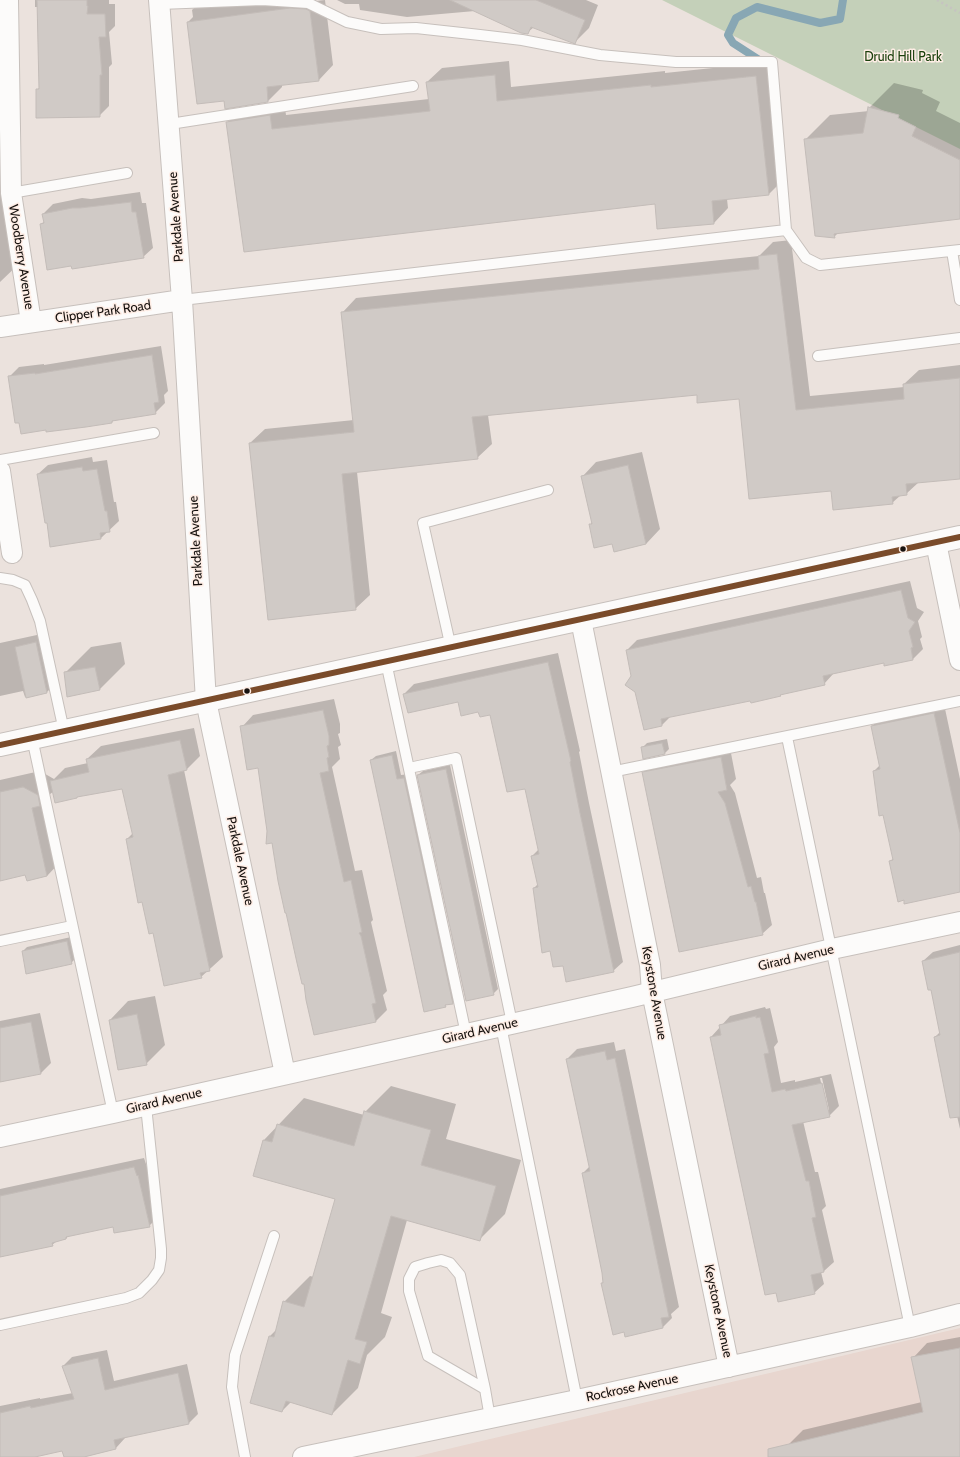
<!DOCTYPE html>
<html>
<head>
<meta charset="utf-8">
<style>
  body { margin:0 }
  canvas { display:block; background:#ebe2dd }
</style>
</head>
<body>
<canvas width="960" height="1457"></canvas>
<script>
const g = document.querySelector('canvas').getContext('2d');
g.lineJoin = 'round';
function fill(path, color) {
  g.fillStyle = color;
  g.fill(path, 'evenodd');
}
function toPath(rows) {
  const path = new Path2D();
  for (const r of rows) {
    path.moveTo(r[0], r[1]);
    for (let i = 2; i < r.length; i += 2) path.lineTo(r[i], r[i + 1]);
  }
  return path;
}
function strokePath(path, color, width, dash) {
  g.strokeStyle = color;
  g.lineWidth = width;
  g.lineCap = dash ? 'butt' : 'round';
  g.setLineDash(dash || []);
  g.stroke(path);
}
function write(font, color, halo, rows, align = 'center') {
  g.font = font + ' Cabin,sans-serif';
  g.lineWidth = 3;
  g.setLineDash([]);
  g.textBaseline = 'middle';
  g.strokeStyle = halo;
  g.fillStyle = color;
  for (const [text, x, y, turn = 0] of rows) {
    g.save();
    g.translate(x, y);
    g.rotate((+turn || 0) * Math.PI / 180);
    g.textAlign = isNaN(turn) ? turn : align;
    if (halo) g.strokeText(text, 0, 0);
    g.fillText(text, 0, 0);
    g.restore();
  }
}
const commercial = toPath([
  [960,1328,960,1457,414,1457]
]);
const green = toPath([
  [662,0,960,0,960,149]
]);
const shadow = toPath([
  [35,0,109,0,109,4,115,4,115,26,109,32,112,64,109,67,109,106,99,116,37,90,40,87,39,35,38,35,38,7,35,7],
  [202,0,272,6,325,0,333,65,319,80,282,84,282,87,268,101,226,108,224,100,188,22,193,17,192,10],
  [337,0,586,0,598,5,589,28,575,42,534,27,527,33,475,11,407,17,360,10,359,4,345,4],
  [509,61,511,87,665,71,665,73,770,62,783,180,769,194,727,199,728,208,714,223,656,203,228,122,242,108,284,101,286,115,429,99,427,82,442,68],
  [894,83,923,90,922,93,940,102,936,111,960,123,960,218,839,232,834,237,805,140,830,115,869,111,869,108],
  [0,168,6,207,22,261,0,282],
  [140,192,142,203,146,203,153,248,143,257,41,224,45,221,43,214,53,204,82,198,91,199],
  [791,240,810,396,904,387,904,384,919,370,960,365,960,478,919,482,906,494,901,495,892,503,832,490,740,398,698,394,488,415,492,444,477,458,357,472,370,595,355,609,250,443,265,429,354,420,342,313,356,298,759,256,773,242],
  [161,346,168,391,164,395,165,403,155,413,114,420,112,422,9,377,19,367,44,364,44,365],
  [642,452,660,529,646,544,614,551,612,542,590,525,592,522,582,477,596,462],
  [92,457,93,462,107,460,114,502,116,502,119,521,101,538,51,546,38,474,48,465],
  [910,581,917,608,924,612,918,621,922,637,920,639,923,649,913,659,885,665,884,662,834,673,824,684,782,693,780,695,751,699,671,716,662,725,632,677,627,650,637,640],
  [46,633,56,683,47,692,25,697,23,691,0,696,0,643],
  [121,642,125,664,99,690,65,673,91,647],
  [558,653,580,751,579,752,589,803,623,962,613,971,564,964,534,888,538,884,532,856,539,849,526,788,491,714,479,711,458,701,404,694,414,684],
  [334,699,340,724,340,733,338,734,341,745,338,747,340,759,332,767,355,871,362,870,373,920,371,922,387,991,383,995,387,1010,376,1021,304,983,272,842,268,831,258,766,242,727,253,715],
  [944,704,960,779,960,891,890,861,894,858,874,771,880,765,872,726,882,716],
  [194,728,200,756,187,769,184,770,223,957,201,977,154,932,127,839,133,833,123,787,54,791,49,795,63,859,47,876,28,880,26,874,0,875,0,780,40,771,54,779,65,768,88,763,87,759,101,746],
  [667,739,669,749,664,754,642,748,647,743],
  [730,748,736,779,730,785,735,793,757,878,761,877,764,893,765,893,772,925,762,934,643,773,653,763],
  [396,751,401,775,409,774,457,998,452,1003,447,1004,445,1006,371,760,376,756],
  [450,765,498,989,493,994,418,775,423,771],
  [71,937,76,958,71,963,23,951,27,947],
  [960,945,960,1129,955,1107,935,1037,940,1032,931,989,923,961,933,952],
  [155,996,165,1045,146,1064,110,1020,128,1001],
  [765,1007,766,1009,770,1008,778,1042,774,1047,781,1083,795,1080,795,1082,831,1074,839,1106,829,1116,803,1121,815,1172,818,1172,826,1206,822,1210,834,1262,824,1271,821,1272,824,1284,814,1293,711,1037,730,1016],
  [820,1078,822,1078,829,1110,827,1110],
  [40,1013,51,1063,41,1073,0,1082,0,1021],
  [614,1042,616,1051,625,1049,679,1307,671,1314,672,1318,663,1327,602,1283,604,1281,583,1173,590,1166,567,1059,577,1049],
  [391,1086,456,1104,446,1139,521,1160,505,1214,479,1240,407,1220,381,1313,392,1317,385,1337,367,1355,358,1388,332,1414,291,1402,282,1411,270,1336,277,1329,284,1302,310,1276,314,1277,336,1198,254,1175,264,1140,304,1098,364,1115,365,1112],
  [144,1158,147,1167,148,1166,159,1216,149,1226,114,1226,68,1236,66,1239,57,1241,52,1245,0,1257,0,1189],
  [960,1337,960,1457,791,1457,789,1444,803,1430,922,1402,913,1358,927,1343],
  [107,1350,114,1381,187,1364,198,1414,189,1423,125,1437,125,1438,116,1448,72,1457,65,1457,63,1450,32,1457,0,1457,0,1406,40,1398,40,1399,73,1393,63,1366,72,1357]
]);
const stream = toPath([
  [764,63,733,43,728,35,736,18,757,7,820,23,840,19,843,0]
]);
const building = toPath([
  [37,0,87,0,87,6,88,6,87,14,105,14,106,37,99,37,102,75,100,75,100,117,36,118,36,89,39,89,37,0],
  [450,0,536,0,585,20,575,44,531,27,528,34,521,33,450,0],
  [290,8,306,9,310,11,319,81,267,87,268,102,225,109,224,101,197,104,187,22,290,8],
  [495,75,497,101,651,85,651,87,756,76,769,195,712,201,714,224,657,229,655,204,244,252,226,122,270,115,272,129,430,111,426,82,495,75],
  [868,107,899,115,898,118,916,127,912,136,960,160,960,219,834,234,835,238,815,236,804,139,863,133,868,107],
  [131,202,132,212,136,212,144,258,72,269,71,266,47,270,40,224,44,223,42,214,72,208,80,208,131,202],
  [777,254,796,410,904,399,903,384,960,378,960,479,906,484,907,495,892,497,893,504,833,510,831,491,749,499,739,399,697,403,697,395,472,417,478,459,342,474,356,610,268,620,249,443,354,432,341,312,759,269,758,256,777,254],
  [152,355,159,402,154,403,156,414,112,421,112,423,86,427,46,432,46,430,21,434,19,423,15,423,8,376,35,373,35,374,152,355],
  [628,465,646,544,614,552,612,544,594,548,589,524,592,524,581,476,628,465],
  [82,467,83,471,97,469,105,511,107,511,110,532,100,533,101,539,50,547,47,523,45,523,37,474,82,467],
  [901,590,908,618,915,622,909,631,913,647,911,648,913,660,884,666,884,663,823,676,825,685,780,695,781,696,751,703,750,701,661,719,662,726,644,730,635,692,625,685,631,676,626,650,901,590],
  [36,642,47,693,26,698,15,647,36,642],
  [548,662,571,761,570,762,580,813,614,972,566,982,563,966,553,967,550,951,542,953,533,888,538,887,531,856,539,854,525,789,507,792,490,715,480,717,478,712,461,716,458,702,408,713,403,694,548,662],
  [95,667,100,690,67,697,64,672,95,667],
  [323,710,329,736,329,745,327,746,329,757,327,758,329,771,320,773,344,882,351,880,362,932,359,933,361,936,376,1003,372,1004,376,1022,314,1035,306,1000,304,984,302,984,297,963,286,913,285,913,278,881,272,843,266,844,267,831,258,768,247,770,240,726,323,710],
  [934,713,960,833,960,892,904,904,904,900,898,902,889,861,893,860,883,815,879,816,873,771,880,769,871,726,934,713],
  [180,740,187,770,168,775,210,971,200,973,202,978,164,986,153,933,149,934,142,902,138,903,126,839,133,837,122,789,77,797,77,798,55,803,50,781,89,772,86,759,180,740],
  [662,743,665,754,643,759,641,747,662,743],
  [392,755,397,779,404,778,453,1004,445,1005,446,1007,424,1012,370,760,392,755],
  [721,757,727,790,718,792,725,803,748,887,751,886,755,902,756,902,763,935,679,952,642,772,721,757],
  [446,769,494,995,466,1001,417,775,446,769],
  [23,787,38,795,40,806,32,808,47,876,27,881,25,875,0,881,0,792,23,787],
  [67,941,72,964,26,974,22,951,67,941],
  [960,952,960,1117,950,1118,934,1037,940,1035,931,990,928,990,922,961,960,952],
  [137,1014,147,1065,118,1070,109,1020,137,1014],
  [756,1016,756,1018,760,1017,769,1053,764,1054,772,1092,785,1089,786,1091,822,1083,830,1117,792,1125,806,1181,809,1181,816,1217,812,1218,824,1272,811,1275,815,1294,778,1302,776,1293,765,1295,710,1037,721,1035,719,1025,756,1016],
  [31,1022,41,1074,0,1082,0,1028,31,1022],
  [605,1051,607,1060,615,1058,669,1317,661,1318,663,1328,625,1337,624,1332,613,1335,601,1283,603,1283,602,1273,582,1173,590,1171,566,1059,605,1051],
  [364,1111,431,1130,421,1165,496,1186,480,1241,391,1216,355,1339,367,1342,360,1364,348,1360,332,1415,286,1401,282,1412,250,1403,269,1336,274,1337,283,1301,304,1307,335,1199,253,1176,263,1140,272,1142,277,1124,354,1146,364,1111],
  [134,1167,137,1176,138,1175,150,1227,114,1233,113,1227,66,1237,66,1239,52,1243,53,1246,0,1257,0,1196,134,1167],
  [960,1348,960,1457,768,1457,768,1449,923,1412,911,1357,960,1348],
  [98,1358,105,1390,178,1373,189,1424,114,1440,116,1449,84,1457,64,1457,62,1451,35,1457,0,1457,0,1413,30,1406,31,1408,74,1399,62,1366,98,1358]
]);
const path = toPath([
  [937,0,960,13]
]);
const lane = toPath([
  [160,4,262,0,308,3,347,22,381,29,416,28,480,35,522,40,600,55,676,62,772,62,786,230,806,258,820,265,960,250],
  [170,124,413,86],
  [11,193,127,173],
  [952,251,960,300],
  [182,300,786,230],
  [818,356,960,338],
  [0,460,154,433],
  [0,578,13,580,25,585,32,600,40,621,64,731],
  [451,648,423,523,548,490],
  [386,662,466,1034],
  [787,737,910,1327],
  [32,738,113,1113],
  [409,768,456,758,512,1023],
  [611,772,960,701],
  [0,941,72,926],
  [501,1026,577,1400],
  [0,1325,126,1298,139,1293,152,1280,159,1270,161,1258,161,1249,146,1106],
  [485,1389,428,1356,409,1291,409,1279,415,1267,428,1263,441,1260,450,1263,460,1275,485,1389,490,1418],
  [245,1457,232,1387,235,1355,274,1236]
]);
const street = toPath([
  [8,0,11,193,31,322],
  [159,0,182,300,206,701,285,1074],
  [0,327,182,300],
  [0,471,12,553],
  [936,543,960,660],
  [581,620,650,965,652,992,729,1367],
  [0,1137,113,1113,632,997,832,949,960,922],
  [303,1457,577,1400,910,1327,960,1314]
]);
const secondary = toPath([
  [0,745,960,537]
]);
const bus1 = toPath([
  [0,745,960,537]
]);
const markers = [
  [903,549,3.5,"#17120f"],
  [247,691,3.5,"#17120f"]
];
const parkNames = [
  ["Druid Hill Park",903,57]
];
const streetNames = [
  ["Parkdale Avenue",176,217,-94],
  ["Woodberry Avenue",21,257,81],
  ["Clipper Park Road",103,312,-8],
  ["Parkdale Avenue",196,541,-93],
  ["Parkdale Avenue",240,861,78],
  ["Girard Avenue",796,958,-13],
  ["Keystone Avenue",654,993,80],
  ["Girard Avenue",480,1031,-13],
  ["Girard Avenue",164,1101,-13],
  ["Keystone Avenue",718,1311,78],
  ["Rockrose Avenue",632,1388,-12]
];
fill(commercial, '#e8d6cf');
fill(green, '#c4d0b9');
fill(shadow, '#0003');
strokePath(stream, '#88a7b4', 8);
fill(building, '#d0cac6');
strokePath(building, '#c3bcb8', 1);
strokePath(lane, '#c7c0bc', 12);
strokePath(street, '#c7c0bc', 22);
strokePath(secondary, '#c7c0bc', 24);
strokePath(path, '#c6c3c1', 2.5, [2, 3]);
strokePath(lane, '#fcfbfa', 10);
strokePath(street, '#fcfbfa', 20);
strokePath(secondary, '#fcfbfa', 22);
strokePath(bus1, '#7a4b2a', 6);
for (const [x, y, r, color] of markers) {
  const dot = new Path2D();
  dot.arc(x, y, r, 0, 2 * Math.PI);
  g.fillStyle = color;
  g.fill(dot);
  strokePath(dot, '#feede5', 1.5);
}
write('13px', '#1a400c', '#feede5', parkNames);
write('13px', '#17120f', '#feede5', streetNames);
</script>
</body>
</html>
